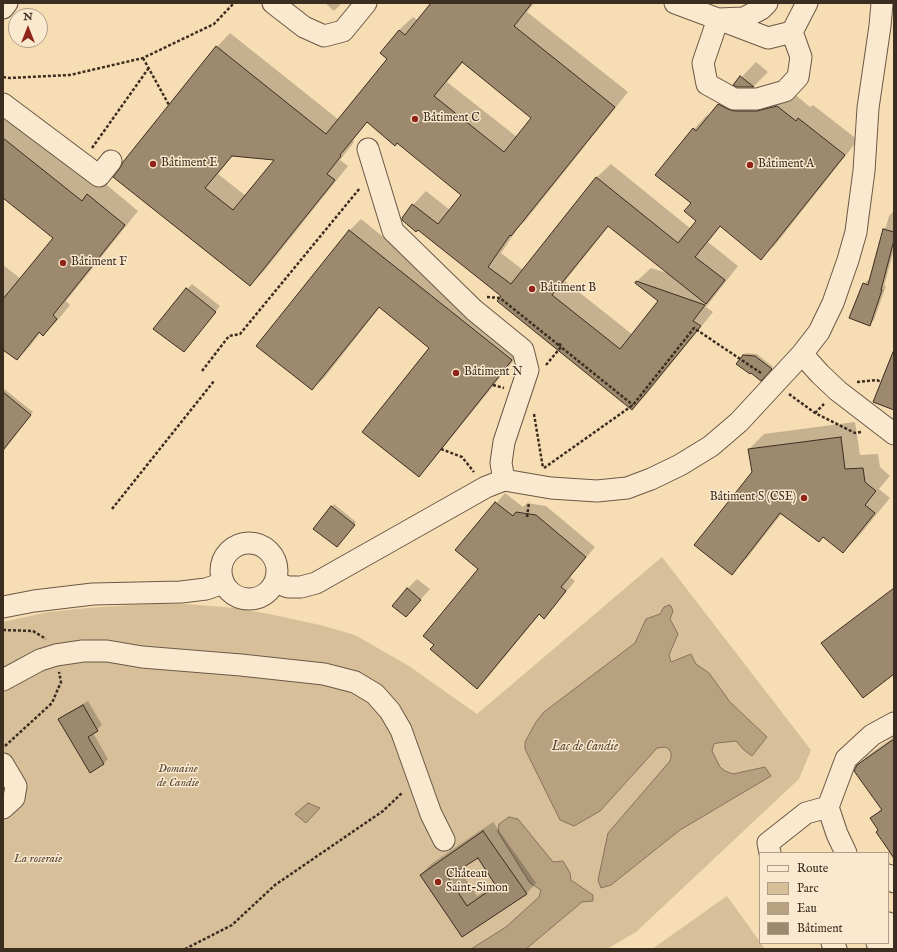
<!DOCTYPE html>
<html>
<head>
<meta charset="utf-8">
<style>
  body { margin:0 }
  #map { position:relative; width:897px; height:952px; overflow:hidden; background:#f7ddb3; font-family:"IM FELL English",serif }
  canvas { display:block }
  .frame { position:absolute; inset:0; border:4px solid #3c2d21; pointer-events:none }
  .legend { position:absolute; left:759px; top:852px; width:130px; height:92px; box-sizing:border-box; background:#fae9ce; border:1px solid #ae9e89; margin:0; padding:5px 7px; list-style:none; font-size:12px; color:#3c2d21 }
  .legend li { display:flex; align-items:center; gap:8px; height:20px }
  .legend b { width:20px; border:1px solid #ae9e89 }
  .north { position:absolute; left:8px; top:8px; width:40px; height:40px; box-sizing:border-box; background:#fae9ce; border:1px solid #ae9e89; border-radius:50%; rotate:0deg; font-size:11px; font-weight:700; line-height:16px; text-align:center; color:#3c2d21 }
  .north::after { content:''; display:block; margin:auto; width:14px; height:18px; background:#8f2418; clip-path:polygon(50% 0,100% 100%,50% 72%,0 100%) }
</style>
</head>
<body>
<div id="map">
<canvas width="897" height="952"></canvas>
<div class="frame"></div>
<ul class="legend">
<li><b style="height:5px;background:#fae9ce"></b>Route</li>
<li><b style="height:11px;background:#d7bf9a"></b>Parc</li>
<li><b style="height:11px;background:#b7a181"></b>Eau</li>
<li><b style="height:11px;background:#9d896d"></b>Bâtiment</li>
</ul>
<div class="north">N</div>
</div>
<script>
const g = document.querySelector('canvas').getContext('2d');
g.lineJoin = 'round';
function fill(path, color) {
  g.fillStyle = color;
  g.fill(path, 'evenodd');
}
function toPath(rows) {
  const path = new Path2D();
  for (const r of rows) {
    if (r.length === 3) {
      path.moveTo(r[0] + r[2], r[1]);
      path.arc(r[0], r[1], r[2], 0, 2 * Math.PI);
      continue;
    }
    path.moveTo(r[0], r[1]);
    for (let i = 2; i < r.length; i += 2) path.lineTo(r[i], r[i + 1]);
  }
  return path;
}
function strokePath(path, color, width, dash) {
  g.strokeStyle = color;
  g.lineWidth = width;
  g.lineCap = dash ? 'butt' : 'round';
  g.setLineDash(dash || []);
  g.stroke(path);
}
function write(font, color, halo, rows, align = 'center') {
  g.font = font + ' "IM FELL English",serif';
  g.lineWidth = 3;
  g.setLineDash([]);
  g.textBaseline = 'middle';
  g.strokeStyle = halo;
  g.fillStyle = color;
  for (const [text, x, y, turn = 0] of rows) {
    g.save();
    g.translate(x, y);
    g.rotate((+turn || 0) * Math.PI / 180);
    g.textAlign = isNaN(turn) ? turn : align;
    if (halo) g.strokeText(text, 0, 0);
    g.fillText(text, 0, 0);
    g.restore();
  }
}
const green = toPath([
  [662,557,811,750,799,779,636,932,607,949,3,949,3,622,48,612,88,608,147,604,186,604,235,608,269,614,320,625,355,635,409,666,477,714],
  [727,896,765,949,652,949]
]);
const water = toPath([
  [669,605,671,606,673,611,670,619,678,634,669,655,671,662,691,654,696,664,709,673,730,702,767,737,752,756,744,750,736,741,717,743,714,744,712,751,720,767,725,771,733,774,765,767,771,776,680,830,611,885,601,888,598,880,608,833,670,761,671,757,671,753,669,749,665,747,657,748,600,811,574,826,560,820,525,749,525,742,536,722,544,712,635,643,646,619,660,614,664,607,669,605],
  [308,803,320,808,306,823,295,814,308,803],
  [509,817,518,819,553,862,563,861,570,873,571,880,593,895,593,901,582,902,526,949,471,949,506,927,539,897,541,890,530,883,498,832,499,824,509,817]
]);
const shadow = toPath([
  [325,3,342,3,334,11],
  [432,3,534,3,527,12,628,92,525,221,518,228,501,253,523,270,597,177,611,164,691,229,697,221,693,203,657,175,694,129,707,115,709,116,732,91,792,92,810,107,813,105,858,140,775,245,761,258,721,226,708,242,738,266,706,307,713,312,646,395,632,409,503,295,413,205,426,191,450,210,462,195,397,142,368,121,353,140,354,142,340,160,348,166,264,271,250,285,115,177,217,47,230,33,339,120,388,58,381,53,399,30,413,17,418,21],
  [463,62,533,118,517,137,447,82],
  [233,155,276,159,246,196,218,174],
  [609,226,670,274,651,268,637,281,660,301,633,335,565,281],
  [756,62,768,72,754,86,737,86,735,84],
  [4,115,95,187,102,181,138,211,66,301,70,305,57,321,43,335,41,332,30,346,17,359,3,348,3,265,21,279,54,238,3,197,3,116],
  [893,212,894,250,884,286,886,286,874,320,870,325,864,284,868,280,870,280,883,229,886,227,889,216],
  [361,219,523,349,430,464,419,476,431,347,380,307,324,378,312,389,349,231],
  [192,284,220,306,189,346,187,289],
  [746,353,757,354,773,367,760,380,743,356],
  [3,388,33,412,3,452],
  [855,422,860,455,878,454,880,467,890,476,879,489,890,498,858,537,843,552,824,536,782,513,747,558,732,573,753,472,749,449,764,434],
  [505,493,523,507,527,503,546,506,595,547,570,577,575,581,553,608,544,617,540,614,487,678,477,687,479,568,456,550],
  [334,504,356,522,339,544,314,529],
  [417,579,430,589,406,616,407,589],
  [88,701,102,725,93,733,108,759,104,763,90,771,60,719,64,715],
  [894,737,894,860,888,852,890,850,879,830,871,819,882,808,857,766,867,756],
  [493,822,536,883,526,894,462,936,421,875,431,864],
  [479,856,496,884,477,896,459,869]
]);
const building = toPath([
  [431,3,532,3,514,26,615,107,511,236,510,235,488,267,511,284,596,177,678,243,696,221,684,211,691,203,655,175,693,128,696,131,718,104,728,109,734,111,757,111,777,106,796,121,798,118,845,155,761,260,720,226,695,257,725,280,706,304,608,226,552,295,620,349,658,301,635,283,636,281,705,305,693,321,701,326,632,410,497,301,501,296,418,230,416,232,402,220,402,218,412,204,438,224,461,195,397,143,395,146,367,122,340,155,341,156,327,174,335,180,250,286,113,177,120,168,123,162,216,46,326,134,387,59,380,53,399,30,405,35,431,3],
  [462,62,531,118,504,152,434,96,462,62],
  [232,156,274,160,233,210,205,188,232,156],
  [740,76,754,87,737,87,733,85,740,76],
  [3,138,82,201,87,194,125,225,53,315,57,319,43,336,39,332,17,360,3,350,3,299,53,238,3,198,3,138],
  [883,229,894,232,894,240,881,290,882,290,870,326,849,318,863,283,868,285,883,229],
  [349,230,512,360,419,477,362,432,429,348,379,307,312,390,256,346,349,230],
  [186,288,216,312,184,352,153,329,186,288],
  [893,352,894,352,894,410,873,402,893,352],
  [743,355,755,356,772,369,761,381,751,373,750,374,736,364,743,355],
  [3,392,31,415,3,450,3,392],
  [841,437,845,469,863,468,865,482,876,491,865,505,875,513,843,553,823,537,819,542,780,513,732,575,694,545,752,472,748,449,841,437],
  [495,502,513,516,516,512,536,515,586,557,561,587,566,591,544,619,539,614,477,689,430,649,434,645,423,636,478,569,455,550,495,502],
  [331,506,355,525,337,547,313,529,331,506],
  [407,588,421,600,406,617,392,606,407,588],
  [894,588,894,674,863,698,821,643,894,588],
  [83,705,98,731,88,737,104,764,90,773,58,719,83,705],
  [894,739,894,858,876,832,878,830,870,818,882,810,854,771,857,765,894,739],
  [483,831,527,894,462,937,420,875,483,831],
  [478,858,496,886,467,906,448,877,478,858]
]);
const path = toPath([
  [143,58,169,105],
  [3,77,10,78,70,75,143,58,214,24,234,3],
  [92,148,148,69],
  [487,297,500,298,561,347],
  [559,346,562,342],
  [546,365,561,347,633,405],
  [202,371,229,336,240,334,360,188],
  [857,382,877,380,881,382],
  [493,385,504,388],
  [789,394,815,413,855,433,861,432],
  [815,413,824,404],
  [534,414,543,468],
  [441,449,462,457,474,472],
  [544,468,633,405,694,328,761,373],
  [112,509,214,381],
  [527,517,529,502],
  [3,630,33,631,46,639],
  [5,746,52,703,61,682,59,672],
  [185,949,232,925,275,885,383,811,403,792]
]);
const minor = toPath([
  [273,3,304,27,324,36,343,31,366,3],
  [675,3,718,19,744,18,761,9,767,3],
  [3,8,7,3],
  [792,32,801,57,798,77,785,91,757,99,734,99,707,84,703,63,718,19,768,38,792,32,807,3],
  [3,104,99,176,111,161],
  [368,149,393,231,474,310,523,350,528,370,504,442,501,463,504,480],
  [802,354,820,374,838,391,894,434],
  [249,571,28],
  [275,582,288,587,301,587,316,583,486,487,504,480,551,488,597,491,627,488,651,479,680,465,711,446,739,422,802,354,819,332,833,303,848,260,856,232,858,216,864,171,868,108,880,26,882,3],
  [3,607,34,601,93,594,181,592,206,589,223,583],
  [3,680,40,660,56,655,83,651,107,651,142,657,241,665,324,674,355,682,375,694,390,711,401,730,431,814,444,840],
  [3,764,16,786,14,798,3,808],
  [770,853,768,843,806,813,828,807],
  [846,853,837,834,828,807,846,759,872,735,894,723],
  [888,875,894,882],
  [888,923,894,931],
  [832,943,836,949],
  [877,943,894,946]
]);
const markers = [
  [415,119,4,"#8f2418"],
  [153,164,4,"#8f2418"],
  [750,165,4,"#8f2418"],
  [63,263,4,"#8f2418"],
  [532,289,4,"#8f2418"],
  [456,373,4,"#8f2418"],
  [804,498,4,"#8f2418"],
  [438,882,4,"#8f2418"]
];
const poiNames = [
  ["Bâtiment C",423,119],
  ["Bâtiment E",161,164],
  ["Bâtiment A",758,165],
  ["Bâtiment F",71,263],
  ["Bâtiment B",540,289],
  ["Bâtiment N",464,373],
  ["Bâtiment S (CSE)",796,498,"right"],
  ["Château",446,875],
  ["Saint-Simon",446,889]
];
const parkNames = [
  ["Domaine",178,770],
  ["de Candie",178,784],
  ["La roseraie",38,860]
];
const waterNames = [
  ["Lac de Candie",585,747]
];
fill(green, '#d7bf9a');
fill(water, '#b7a181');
strokePath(water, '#86735b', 1);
fill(shadow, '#0003');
fill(building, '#9d896d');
strokePath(building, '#3c2d21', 1);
strokePath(minor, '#6b5946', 23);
strokePath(path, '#3c2d21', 2.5, [3, 2]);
strokePath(minor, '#fae9ce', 21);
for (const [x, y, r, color] of markers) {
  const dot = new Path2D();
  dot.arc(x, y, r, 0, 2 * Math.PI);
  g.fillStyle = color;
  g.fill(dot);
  strokePath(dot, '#fae9ce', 1.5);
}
write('12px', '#3c2d21', '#fae9ce', poiNames, 'left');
write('italic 12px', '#5b4a39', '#fae9ce', parkNames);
write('italic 13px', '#5b4a39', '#fae9ce', waterNames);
</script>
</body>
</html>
